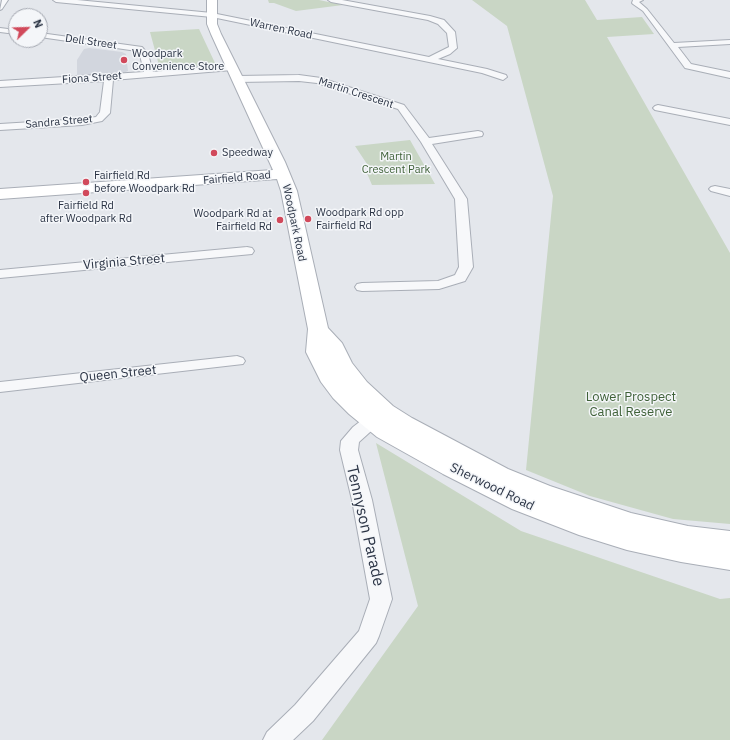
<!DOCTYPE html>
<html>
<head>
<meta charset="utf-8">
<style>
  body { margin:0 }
  #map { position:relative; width:730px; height:740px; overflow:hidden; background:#e4e7ec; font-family:"IBM Plex Sans",sans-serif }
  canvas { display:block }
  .north { position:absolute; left:8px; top:8px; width:40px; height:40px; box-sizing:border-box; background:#f4f6f9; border:1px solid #a4a8b1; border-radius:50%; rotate:67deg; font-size:11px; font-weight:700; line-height:16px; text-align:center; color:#2b3445 }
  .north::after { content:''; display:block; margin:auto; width:14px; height:18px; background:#d1495b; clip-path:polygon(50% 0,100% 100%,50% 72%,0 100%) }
</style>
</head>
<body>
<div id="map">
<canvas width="730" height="740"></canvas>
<div class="north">N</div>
</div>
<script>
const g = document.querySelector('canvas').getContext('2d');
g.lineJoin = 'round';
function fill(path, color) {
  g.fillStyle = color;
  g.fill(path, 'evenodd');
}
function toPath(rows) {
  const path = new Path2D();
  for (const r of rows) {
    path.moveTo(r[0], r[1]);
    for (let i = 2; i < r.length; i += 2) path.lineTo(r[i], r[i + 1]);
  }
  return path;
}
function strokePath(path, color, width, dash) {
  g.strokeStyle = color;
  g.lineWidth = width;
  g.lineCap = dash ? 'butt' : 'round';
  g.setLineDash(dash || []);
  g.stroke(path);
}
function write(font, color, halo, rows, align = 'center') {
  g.font = font + ' "IBM Plex Sans",sans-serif';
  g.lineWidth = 3;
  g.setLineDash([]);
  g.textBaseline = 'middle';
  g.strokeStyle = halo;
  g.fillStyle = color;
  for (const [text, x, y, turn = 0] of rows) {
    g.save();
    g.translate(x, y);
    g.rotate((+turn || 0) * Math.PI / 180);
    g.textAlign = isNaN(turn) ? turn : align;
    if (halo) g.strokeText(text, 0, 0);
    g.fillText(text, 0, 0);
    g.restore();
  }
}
const built = toPath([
  [89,48,122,52,126,54,128,71,123,73,83,77,77,75,77,60,84,49]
]);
const green = toPath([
  [268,0,319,0,343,5,296,11,274,3,269,3],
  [472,0,585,0,597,20,642,17,654,34,607,37,730,253,730,524,673,519,590,496,526,470,553,196,507,26],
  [199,29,215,63,210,65,160,69,150,32],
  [410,140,435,184,372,185,366,171,371,170,355,146],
  [376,443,521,531,720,599,730,598,730,740,322,740,418,606]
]);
const street = toPath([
  [2,0,8,0,2,9,0,10,2,0],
  [53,0,77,0,212,13,429,57,449,47,447,33,438,24,428,20,331,2,328,0,342,0,430,16,444,20,455,32,457,48,450,54,438,59,487,69,506,75,507,77,503,80,482,73,212,17,56,2,53,0],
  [633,0,643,0,639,2,647,9,674,43,730,40,730,44,678,47,691,64,730,72,730,78,685,68,643,11,633,4,632,3,633,0],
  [0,28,16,30,16,34,0,32,0,28],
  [40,33,142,47,148,54,153,72,232,64,236,67,232,70,113,80,110,113,102,121,82,125,0,130,0,124,82,119,96,117,100,112,104,81,0,87,0,81,144,72,140,55,137,51,40,37,40,33],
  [299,75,321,78,404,105,429,138,478,131,482,132,483,134,482,136,432,144,467,199,473,267,465,281,439,289,362,291,357,290,355,287,357,284,362,283,438,281,455,275,459,267,455,199,421,142,398,109,317,83,299,81,238,82,234,79,238,76,299,75],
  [658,105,730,119,730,125,655,110,653,108,655,106,658,105],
  [715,186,730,189,730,196,711,191,709,189,711,187,715,186],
  [247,247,252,248,254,251,252,254,0,278,0,270,247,247],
  [237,356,243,358,245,361,243,364,0,392,0,382,237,356],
  [381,409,387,410,390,414,359,442,358,450,372,500,392,599,379,636,376,643,313,721,293,740,263,740,267,732,295,705,359,631,370,599,352,500,340,450,341,441,353,427,375,410,381,409]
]);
const secondary = toPath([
  [207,0,217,0,217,24,221,34,285,162,297,191,328,328,342,343,352,363,367,382,393,406,412,418,508,469,550,486,631,513,688,526,730,531,730,570,681,562,627,550,579,535,512,509,443,474,377,437,349,414,333,398,321,382,306,352,308,329,281,191,277,179,0,199,0,189,273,170,211,34,207,24,207,0]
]);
const markers = [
  [124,60,4,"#d1495b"],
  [214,153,4,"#d1495b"],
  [86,182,4,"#d1495b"],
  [86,193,4,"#d1495b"],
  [308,219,4,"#d1495b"],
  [280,220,4,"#d1495b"]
];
const farStreetnames = [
  ["Warren Road",281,29,12],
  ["Dell Street",91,42,8],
  ["Fiona Street",92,78,-4],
  ["Martin Crescent",356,93,18],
  ["Sandra Street",59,122,-5],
  ["Fairfield Road",237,178,-5],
  ["Woodpark Road",294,223,78]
];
const farPoinames = [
  ["Woodpark",132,54],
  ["Convenience Store",132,67],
  ["Speedway",222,153],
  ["Fairfield Rd",94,176],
  ["before Woodpark Rd",94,189],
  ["Fairfield Rd",86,206,"center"],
  ["after Woodpark Rd",86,219,"center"],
  ["Woodpark Rd opp",316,213],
  ["Fairfield Rd",316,226],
  ["Woodpark Rd at",272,214,"right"],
  ["Fairfield Rd",272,227,"right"]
];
const farParknames = [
  ["Martin",396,157],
  ["Crescent Park",396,170]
];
const streetNames = [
  ["Virginia Street",124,262,-5],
  ["Queen Street",118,374,-6],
  ["Sherwood Road",492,487,26]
];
const parkNames = [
  ["Lower Prospect",631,397],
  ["Canal Reserve",631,412]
];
const nearStreetnames = [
  ["Tennyson Parade",365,526,77]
];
fill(built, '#d2d6de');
fill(green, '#c9d6c5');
strokePath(street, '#a9aeb7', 2);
strokePath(secondary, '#a9aeb7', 2);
fill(street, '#f7f8fa');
fill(secondary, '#fff');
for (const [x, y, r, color] of markers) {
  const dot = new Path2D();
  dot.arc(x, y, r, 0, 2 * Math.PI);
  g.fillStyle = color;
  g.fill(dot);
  strokePath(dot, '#f4f6f9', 1.5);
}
write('11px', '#2b3445', '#f4f6f9', farStreetnames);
write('11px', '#2b3445', '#f4f6f9', farPoinames, 'left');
write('11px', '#3f6138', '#f4f6f9', farParknames);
write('13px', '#2b3445', '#f4f6f9', streetNames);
write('13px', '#3f6138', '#f4f6f9', parkNames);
write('16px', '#2b3445', '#f4f6f9', nearStreetnames);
</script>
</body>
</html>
